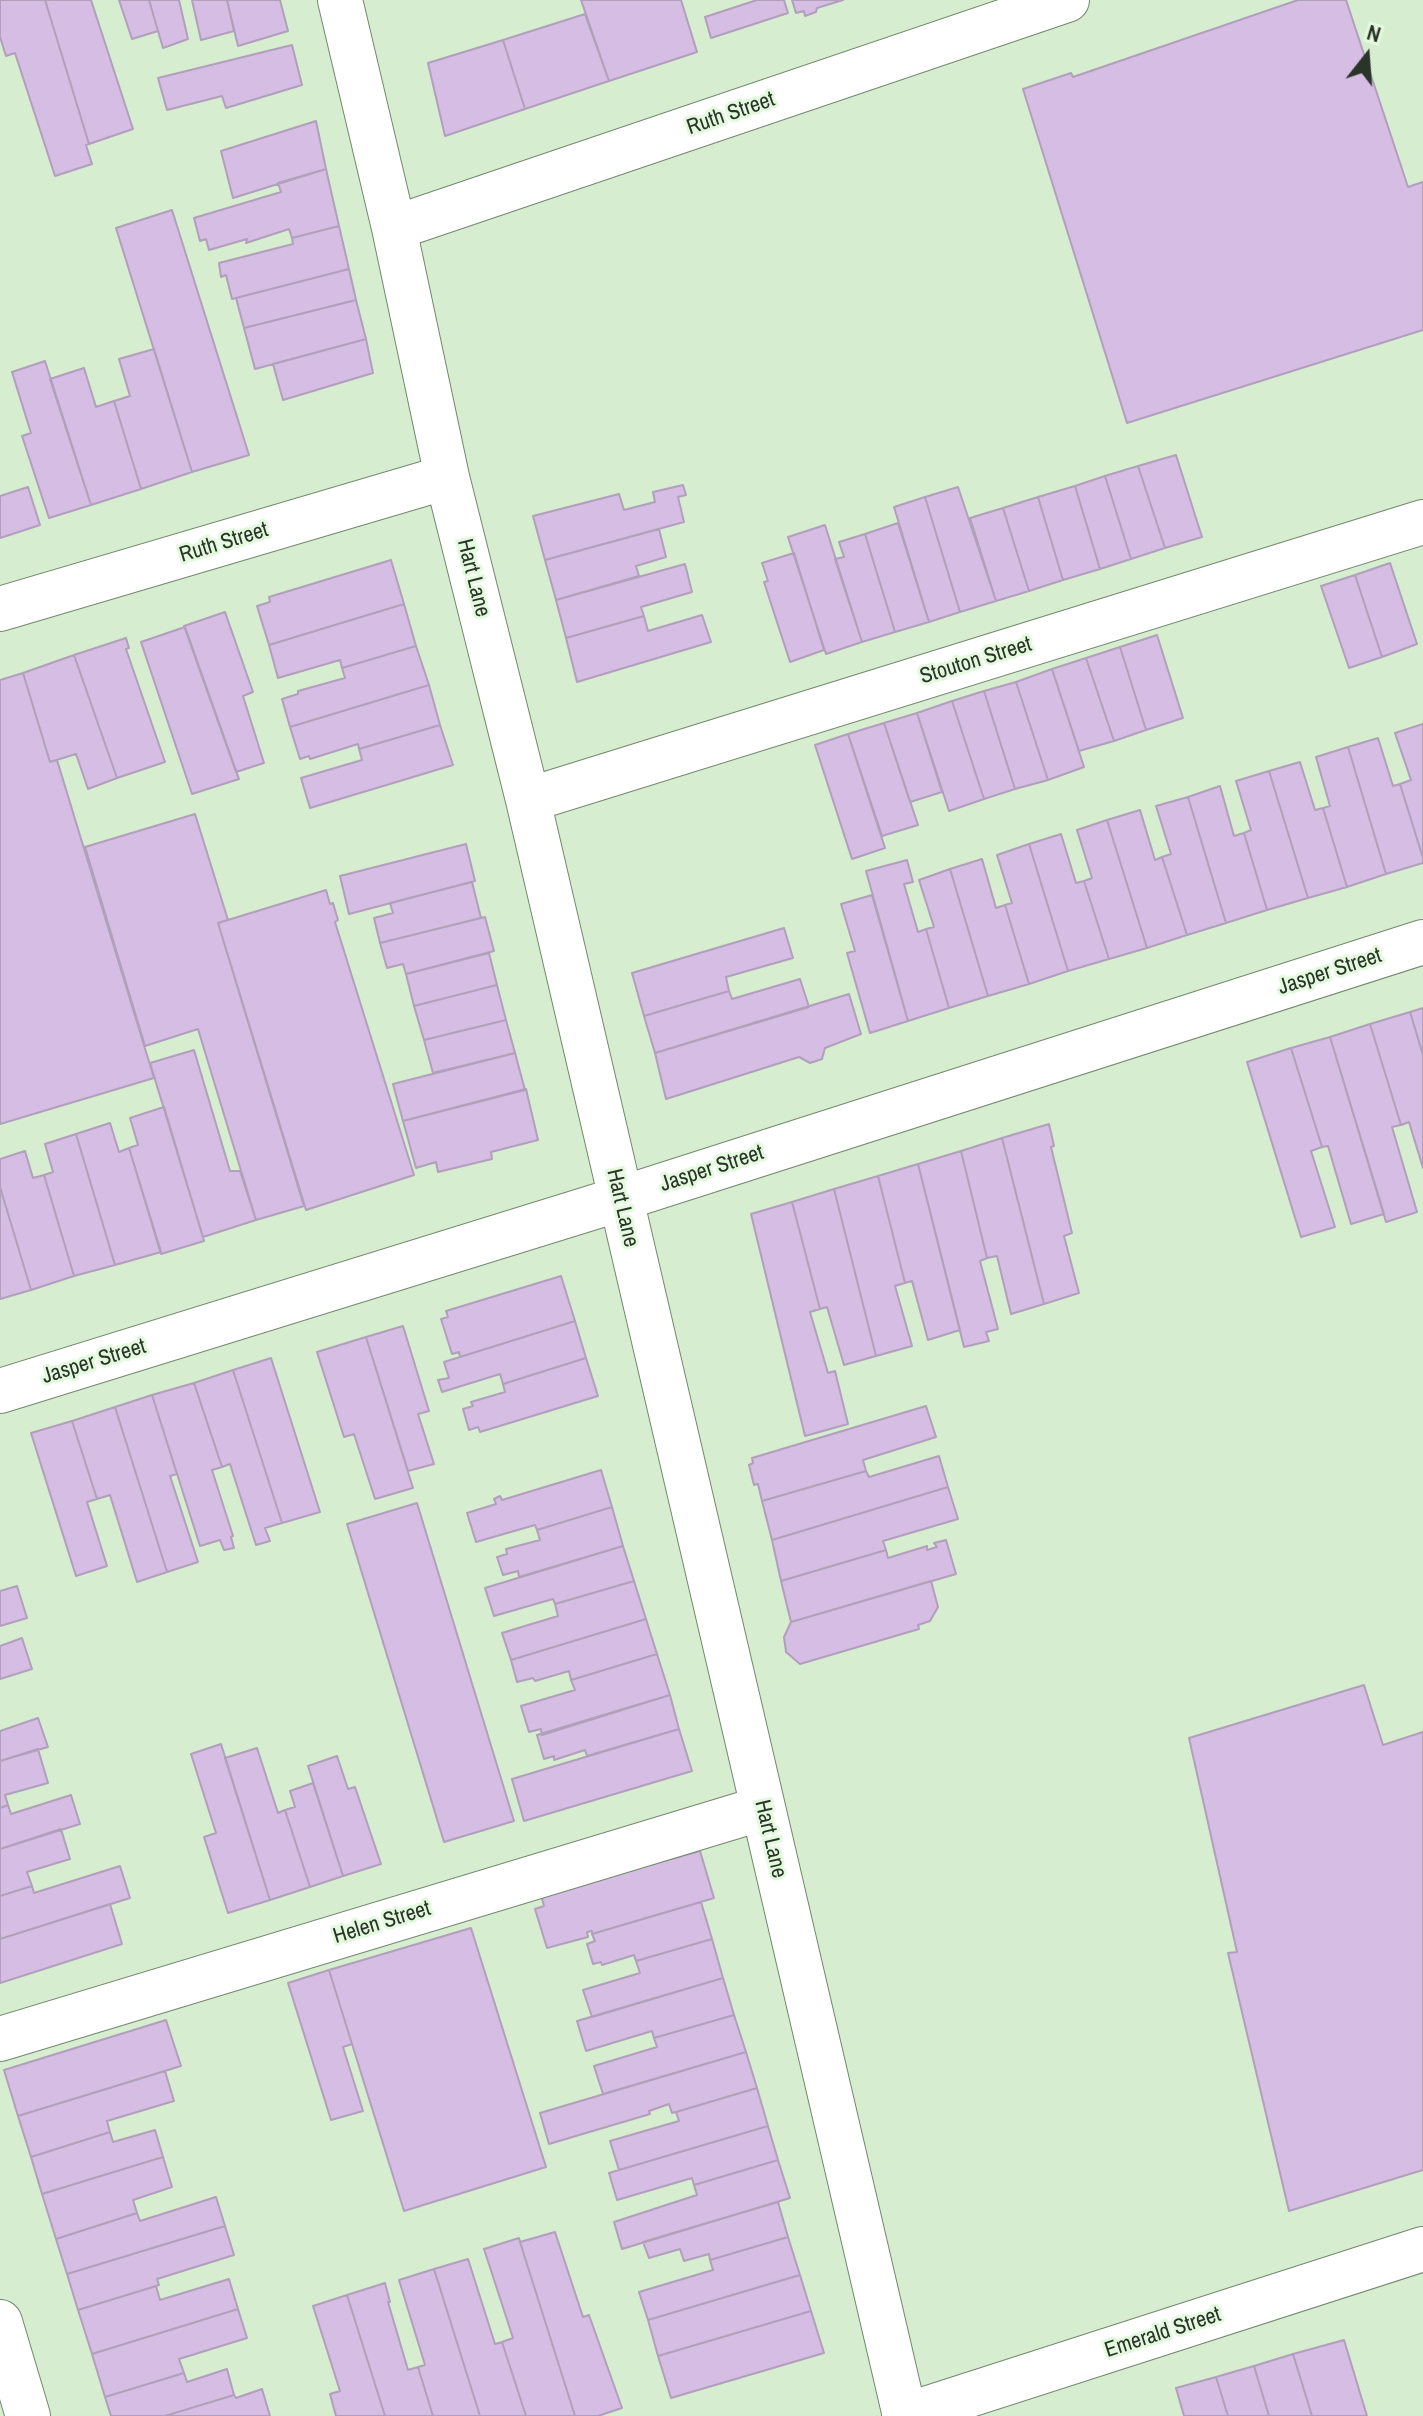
<!DOCTYPE html>
<html>
<head>
<meta charset="utf-8">
<style>
  body { margin:0 }
  #map { position:relative; width:1423px; height:2416px; overflow:hidden; background:#d6edd0; font-family:"Archivo Narrow",sans-serif }
  canvas { display:block }
  .north { position:absolute; left:1327px; top:16px; width:80px; height:80px; -webkit-text-stroke:6px #e3fade; paint-order:stroke; rotate:17deg; font-size:22px; font-weight:700; line-height:32px; text-align:center; color:#2b3429 }
  .north::after { content:''; display:block; margin:auto; width:28px; height:36px; background:#2b3429; clip-path:polygon(50% 0,100% 100%,50% 72%,0 100%) }
</style>
</head>
<body>
<div id="map">
<canvas width="1423" height="2416"></canvas>
<div class="north">N</div>
</div>
<script>
const g = document.querySelector('canvas').getContext('2d');
g.lineJoin = 'round';
function fill(path, color) {
  g.fillStyle = color;
  g.fill(path, 'evenodd');
}
function toPath(rows) {
  const path = new Path2D();
  for (const r of rows) {
    path.moveTo(r[0], r[1]);
    for (let i = 2; i < r.length; i += 2) path.lineTo(r[i], r[i + 1]);
  }
  return path;
}
function strokePath(path, color, width, dash) {
  g.strokeStyle = color;
  g.lineWidth = width;
  g.lineCap = dash ? 'butt' : 'round';
  g.setLineDash(dash || []);
  g.stroke(path);
}
function write(font, color, halo, rows, align = 'center') {
  g.font = font + ' "Archivo Narrow",sans-serif';
  g.lineWidth = 6;
  g.setLineDash([]);
  g.textBaseline = 'middle';
  g.strokeStyle = halo;
  g.fillStyle = color;
  for (const [text, x, y, turn = 0] of rows) {
    g.save();
    g.translate(x, y);
    g.rotate((+turn || 0) * Math.PI / 180);
    g.textAlign = isNaN(turn) ? turn : align;
    if (halo) g.strokeText(text, 0, 0);
    g.fillText(text, 0, 0);
    g.restore();
  }
}
const building = toPath([
  [0,0,45,0,89,144,86,145,92,164,55,176,15,53,6,56,0,37,0,0],
  [45,0,91,0,133,129,89,144,45,0],
  [119,0,149,0,158,31,132,39,119,0],
  [149,0,179,0,188,39,163,48,149,0],
  [192,0,227,0,234,31,201,40,192,0],
  [227,0,280,0,288,31,238,46,227,0],
  [581,0,681,0,697,52,609,81,581,0],
  [757,0,784,0,788,13,711,38,705,17,757,0],
  [792,0,843,0,817,8,816,12,805,16,804,11,796,13,792,0],
  [1298,0,1346,0,1408,187,1423,182,1423,330,1127,423,1023,89,1071,73,1073,77,1298,0],
  [585,14,609,81,525,109,503,40,585,14],
  [503,40,525,109,445,136,428,63,503,40],
  [292,45,302,85,226,108,222,96,167,110,158,78,292,45],
  [316,121,326,169,233,198,221,151,316,121],
  [326,169,339,226,292,238,289,229,246,243,247,239,209,250,206,239,200,241,194,218,281,192,278,183,326,169],
  [172,210,249,455,192,472,116,228,172,210],
  [339,226,349,269,232,299,226,275,221,277,219,263,293,244,292,238,339,226],
  [349,269,356,300,244,328,236,298,349,269],
  [356,300,366,339,255,369,244,328,356,300],
  [366,339,373,373,283,400,273,364,366,339],
  [154,349,192,472,141,489,114,401,130,396,119,359,154,349],
  [45,361,91,505,49,518,22,436,31,433,12,372,45,361],
  [84,368,96,407,114,401,141,489,91,505,50,379,84,368],
  [1176,455,1202,537,1165,548,1138,466,1176,455],
  [1138,466,1165,548,1131,559,1105,476,1138,466],
  [1105,476,1131,559,1100,569,1075,486,1105,476],
  [683,485,686,495,678,497,684,522,545,560,533,516,619,494,624,510,655,502,653,492,683,485],
  [1075,486,1100,569,1063,580,1038,497,1075,486],
  [28,487,40,525,0,538,0,496,28,487],
  [958,487,996,601,960,612,925,497,958,487],
  [925,497,960,612,929,622,894,507,925,497],
  [1038,497,1063,580,1029,591,1003,508,1038,497],
  [1003,508,1029,591,996,601,970,518,1003,508],
  [898,523,929,622,895,632,865,534,898,523],
  [825,525,862,642,826,654,788,537,825,525],
  [659,529,666,557,636,566,639,576,556,600,545,560,659,529],
  [865,534,895,632,862,642,835,559,844,557,839,542,865,534],
  [794,553,824,650,790,662,764,582,768,581,762,563,794,553],
  [391,560,404,604,269,645,257,606,270,602,269,597,391,560],
  [1390,563,1417,644,1382,657,1355,575,1390,563],
  [685,564,692,592,641,607,644,616,566,638,556,600,685,564],
  [1355,575,1382,657,1349,668,1321,586,1355,575],
  [404,604,416,646,342,668,340,660,278,678,269,645,404,604],
  [225,612,253,692,243,696,264,763,236,772,184,626,225,612],
  [702,615,711,642,577,682,566,638,644,616,648,631,702,615],
  [185,627,239,779,192,794,141,642,185,627],
  [1157,635,1183,718,1146,730,1120,647,1157,635],
  [126,638,129,648,126,649,165,762,117,778,74,655,126,638],
  [416,646,429,685,290,727,282,699,298,694,298,691,345,678,342,668,416,646],
  [1120,647,1146,730,1114,741,1086,658,1120,647],
  [74,655,117,778,88,789,76,754,50,762,23,673,74,655],
  [1086,658,1114,741,1079,751,1052,669,1086,658],
  [1052,669,1084,767,1048,780,1016,682,1052,669],
  [23,673,50,762,57,760,154,1078,0,1124,0,680,23,673],
  [1016,682,1048,780,1015,789,984,691,1016,682],
  [429,685,440,725,359,749,358,744,310,759,309,756,300,759,290,727,429,685],
  [984,691,1015,789,984,799,952,701,984,691],
  [952,701,984,799,949,811,917,713,952,701],
  [917,713,942,792,910,802,884,723,917,713],
  [884,723,918,825,882,836,848,734,884,723],
  [1423,724,1423,858,1400,784,1411,780,1395,733,1423,724],
  [440,725,453,765,310,808,301,778,362,760,359,749,440,725],
  [848,734,885,848,852,859,815,745,848,734],
  [1378,738,1393,786,1400,784,1423,858,1423,863,1386,874,1348,747,1378,738],
  [1348,747,1386,874,1347,887,1323,808,1330,806,1316,757,1348,747],
  [1300,762,1315,810,1323,808,1347,887,1308,898,1269,771,1300,762],
  [1269,771,1308,898,1267,910,1244,833,1251,830,1236,781,1269,771],
  [1220,786,1234,836,1244,833,1267,910,1226,923,1188,797,1220,786],
  [1188,797,1226,923,1187,935,1162,857,1171,854,1156,806,1188,797],
  [1140,810,1155,860,1162,857,1187,935,1147,948,1107,820,1140,810],
  [195,814,228,920,218,923,304,1206,256,1220,198,1029,145,1046,85,847,195,814],
  [1107,820,1147,948,1109,959,1084,881,1092,878,1077,830,1107,820],
  [1061,834,1076,883,1084,881,1109,959,1068,971,1029,844,1061,834],
  [466,844,475,881,349,914,340,876,466,844],
  [1029,844,1068,971,1029,984,1005,905,1012,903,997,855,1029,844],
  [982,859,996,908,1005,905,1029,984,988,996,950,869,982,859],
  [907,860,913,882,904,884,918,932,926,929,949,1008,908,1021,866,871,907,860],
  [950,869,988,996,949,1008,926,929,934,927,919,880,950,869],
  [472,882,481,918,380,943,374,918,393,913,390,903,472,882],
  [326,890,330,904,333,903,338,920,335,922,414,1175,306,1210,218,923,326,890],
  [872,895,908,1021,870,1033,847,953,855,951,841,904,872,895],
  [485,917,494,951,406,974,403,964,387,968,380,943,485,917],
  [784,928,793,958,726,977,729,991,644,1016,632,973,784,928],
  [489,953,497,985,414,1006,406,974,489,953],
  [800,979,809,1007,655,1053,644,1016,729,991,732,999,800,979],
  [497,985,506,1020,424,1040,414,1006,497,985],
  [849,994,861,1034,825,1048,822,1059,810,1063,799,1057,666,1099,655,1053,849,994],
  [1423,1008,1423,1055,1410,1012,1423,1008],
  [1410,1012,1423,1055,1423,1168,1409,1122,1401,1125,1370,1024,1410,1012],
  [506,1020,515,1053,433,1073,424,1040,506,1020],
  [1370,1024,1401,1125,1392,1127,1417,1212,1386,1222,1330,1037,1370,1024],
  [1330,1037,1384,1214,1351,1224,1328,1146,1322,1147,1291,1048,1330,1037],
  [1291,1048,1322,1147,1311,1151,1335,1227,1301,1237,1247,1062,1291,1048],
  [194,1050,230,1171,240,1171,256,1220,203,1237,150,1063,194,1050],
  [515,1053,525,1090,403,1121,393,1084,515,1053],
  [526,1089,538,1140,491,1152,492,1159,438,1172,436,1162,416,1168,403,1121,526,1089],
  [164,1107,204,1241,161,1254,129,1148,138,1145,130,1118,164,1107],
  [110,1123,119,1152,129,1148,161,1252,115,1265,76,1134,110,1123],
  [1049,1124,1054,1146,1051,1147,1072,1233,1064,1236,1079,1293,1044,1304,1002,1138,1049,1124],
  [76,1134,115,1265,74,1276,44,1175,53,1172,45,1144,76,1134],
  [1002,1138,1044,1304,1011,1314,997,1256,987,1258,961,1151,1002,1138],
  [25,1151,33,1178,44,1175,74,1276,31,1290,0,1187,0,1159,25,1151],
  [961,1151,987,1258,980,1261,998,1329,986,1332,989,1341,964,1347,918,1164,961,1151],
  [918,1164,960,1330,928,1340,912,1281,905,1283,878,1176,918,1164],
  [878,1176,905,1283,895,1286,912,1346,876,1356,834,1189,878,1176],
  [0,1187,31,1290,0,1299,0,1187],
  [834,1189,876,1356,844,1365,827,1307,820,1309,792,1202,834,1189],
  [792,1202,820,1309,810,1312,828,1373,835,1371,848,1424,805,1436,751,1214,792,1202],
  [561,1276,575,1321,460,1357,459,1352,452,1354,441,1319,448,1317,446,1311,561,1276],
  [575,1321,586,1358,503,1384,500,1374,442,1392,438,1380,449,1378,444,1362,575,1321],
  [403,1326,429,1411,418,1414,434,1464,408,1471,366,1337,403,1326],
  [366,1337,413,1488,375,1499,354,1434,344,1437,317,1352,366,1337],
  [271,1358,320,1512,282,1523,233,1370,271,1358],
  [586,1358,598,1396,480,1432,478,1427,469,1430,463,1409,473,1406,471,1402,505,1392,503,1384,586,1358],
  [233,1370,282,1523,265,1528,270,1541,256,1545,230,1464,222,1467,194,1383,233,1370],
  [194,1383,222,1467,212,1470,233,1536,231,1537,234,1548,224,1550,220,1540,200,1546,152,1395,194,1383],
  [152,1395,177,1474,170,1476,198,1562,167,1572,115,1407,152,1395],
  [926,1406,936,1437,863,1460,866,1471,762,1501,758,1484,754,1485,749,1465,753,1463,752,1458,926,1406],
  [115,1407,167,1572,137,1582,110,1495,97,1499,72,1421,115,1407],
  [72,1421,97,1499,87,1502,107,1566,76,1576,31,1433,72,1421],
  [939,1456,948,1487,772,1540,762,1501,866,1471,869,1477,939,1456],
  [601,1470,612,1507,537,1530,535,1525,476,1542,467,1513,496,1504,494,1499,500,1496,502,1500,601,1470],
  [948,1487,958,1519,883,1541,886,1550,781,1581,772,1540,948,1487],
  [417,1503,514,1821,444,1842,347,1524,417,1503],
  [612,1507,623,1546,519,1577,518,1571,503,1575,497,1557,507,1554,506,1549,540,1540,537,1530,612,1507],
  [946,1540,956,1574,791,1622,781,1581,886,1550,888,1558,927,1546,927,1550,937,1547,934,1543,946,1540],
  [623,1546,634,1581,555,1604,553,1599,494,1616,485,1588,623,1546],
  [634,1581,646,1619,511,1660,502,1633,558,1616,555,1604,634,1581],
  [931,1581,938,1607,930,1621,918,1625,919,1629,800,1664,786,1652,784,1637,791,1622,931,1581],
  [17,1586,27,1618,0,1626,0,1591,17,1586],
  [646,1619,657,1654,571,1680,569,1671,535,1681,533,1678,517,1682,511,1660,646,1619],
  [22,1638,32,1669,0,1679,0,1646,22,1638],
  [657,1654,670,1695,542,1735,541,1729,529,1732,521,1706,575,1690,571,1680,657,1654],
  [1364,1685,1383,1745,1423,1732,1423,2170,1289,2211,1228,1953,1237,1952,1189,1738,1364,1685],
  [670,1695,679,1729,587,1756,585,1750,554,1760,554,1756,544,1759,537,1735,670,1695],
  [38,1718,48,1747,0,1761,0,1731,38,1718],
  [679,1729,692,1771,524,1821,512,1779,679,1729],
  [221,1744,270,1900,228,1913,204,1837,216,1833,191,1754,221,1744],
  [257,1748,278,1813,285,1810,310,1887,270,1900,225,1758,257,1748],
  [38,1749,48,1783,5,1795,8,1805,0,1808,0,1761,38,1749],
  [337,1756,348,1789,355,1787,381,1864,343,1876,308,1766,337,1756],
  [313,1783,343,1876,310,1887,285,1810,295,1807,290,1791,313,1783],
  [71,1795,80,1824,0,1849,0,1808,8,1805,11,1814,71,1795],
  [61,1829,70,1859,27,1872,32,1886,0,1896,0,1849,61,1829],
  [700,1851,714,1898,592,1934,592,1931,587,1932,588,1937,547,1948,535,1909,544,1906,541,1895,700,1851],
  [120,1866,130,1898,0,1939,0,1896,32,1886,34,1893,120,1866],
  [701,1902,712,1939,636,1961,634,1955,602,1965,601,1962,593,1964,587,1944,595,1941,592,1934,701,1902],
  [110,1904,122,1944,0,1983,0,1939,110,1904],
  [471,1928,546,2167,404,2211,329,1970,471,1928],
  [712,1939,723,1978,592,2017,583,1990,640,1973,636,1961,712,1939],
  [329,1970,352,2044,343,2047,363,2111,331,2120,288,1983,329,1970],
  [723,1978,734,2015,654,2038,652,2031,586,2051,577,2021,723,1978],
  [734,2015,746,2052,603,2094,594,2066,657,2047,654,2038,734,2015],
  [166,2020,181,2066,18,2116,4,2070,166,2020],
  [746,2052,757,2088,676,2112,672,2113,669,2104,649,2111,650,2114,549,2144,540,2113,746,2052],
  [165,2071,174,2101,107,2121,110,2132,31,2157,18,2116,165,2071],
  [757,2088,768,2126,619,2170,610,2141,679,2121,676,2112,757,2088],
  [768,2126,778,2160,694,2185,692,2178,617,2200,609,2173,768,2126],
  [155,2130,163,2157,42,2194,31,2157,110,2132,113,2142,155,2130],
  [163,2157,172,2187,133,2200,137,2213,56,2239,42,2194,163,2157],
  [778,2160,790,2198,622,2249,614,2222,697,2195,694,2185,778,2160],
  [216,2197,225,2226,67,2274,56,2239,137,2213,140,2221,216,2197],
  [778,2202,788,2237,710,2260,709,2254,684,2261,680,2249,649,2258,643,2242,778,2202],
  [225,2226,234,2255,157,2279,159,2285,156,2286,78,2310,67,2274,225,2226],
  [555,2232,583,2317,589,2315,622,2408,598,2416,575,2416,520,2242,555,2232],
  [788,2237,800,2275,648,2320,639,2292,713,2270,710,2260,788,2237],
  [519,2238,520,2242,575,2416,526,2416,502,2342,513,2338,484,2249,519,2238],
  [468,2259,495,2344,502,2342,526,2416,480,2416,434,2269,468,2259],
  [434,2269,480,2416,433,2416,418,2367,425,2365,399,2280,434,2269],
  [800,2275,811,2311,658,2356,648,2320,800,2275],
  [229,2279,238,2309,92,2354,78,2310,156,2286,160,2300,229,2279],
  [385,2283,390,2302,388,2302,408,2370,418,2367,433,2416,385,2416,347,2295,385,2283],
  [347,2295,385,2416,336,2416,330,2394,340,2391,313,2306,347,2295],
  [238,2309,247,2338,179,2359,184,2373,105,2397,92,2354,238,2309],
  [811,2311,824,2353,671,2398,658,2356,811,2311],
  [1344,2340,1367,2416,1312,2416,1293,2354,1344,2340],
  [1293,2354,1312,2416,1269,2416,1254,2366,1293,2354],
  [1254,2366,1269,2416,1228,2416,1216,2377,1254,2366],
  [227,2369,234,2395,165,2416,111,2416,105,2397,184,2373,187,2382,227,2369],
  [1216,2377,1228,2416,1184,2416,1176,2388,1216,2377],
  [262,2389,270,2416,165,2416,234,2395,236,2398,262,2389]
]);
const street = toPath([
  [340,0,394,228,447,477,528,800,905,2416],
  [394,228,1067,0],
  [0,609,447,477],
  [528,800,1423,522],
  [0,1391,620,1199,1423,942],
  [0,2039,763,1808],
  [0,2322,28,2416],
  [904,2416,1423,2249]
]);
const streetNames = [
  ["Ruth Street",731,114,-19],
  ["Ruth Street",224,543,-17],
  ["Hart Lane",473,578,76],
  ["Stouton Street",976,661,-17],
  ["Jasper Street",1330,972,-18],
  ["Jasper Street",712,1169,-18],
  ["Hart Lane",622,1208,77],
  ["Jasper Street",94,1362,-17],
  ["Hart Lane",770,1839,77],
  ["Helen Street",382,1923,-17],
  ["Emerald Street",1163,2333,-18]
];
fill(building, '#d5bde3');
strokePath(building, '#b19fbc', 2);
strokePath(street, '#73886e', 46);
strokePath(street, '#fff', 44);
write('22px', '#2b3429', '#e3fade', streetNames);
</script>
</body>
</html>
